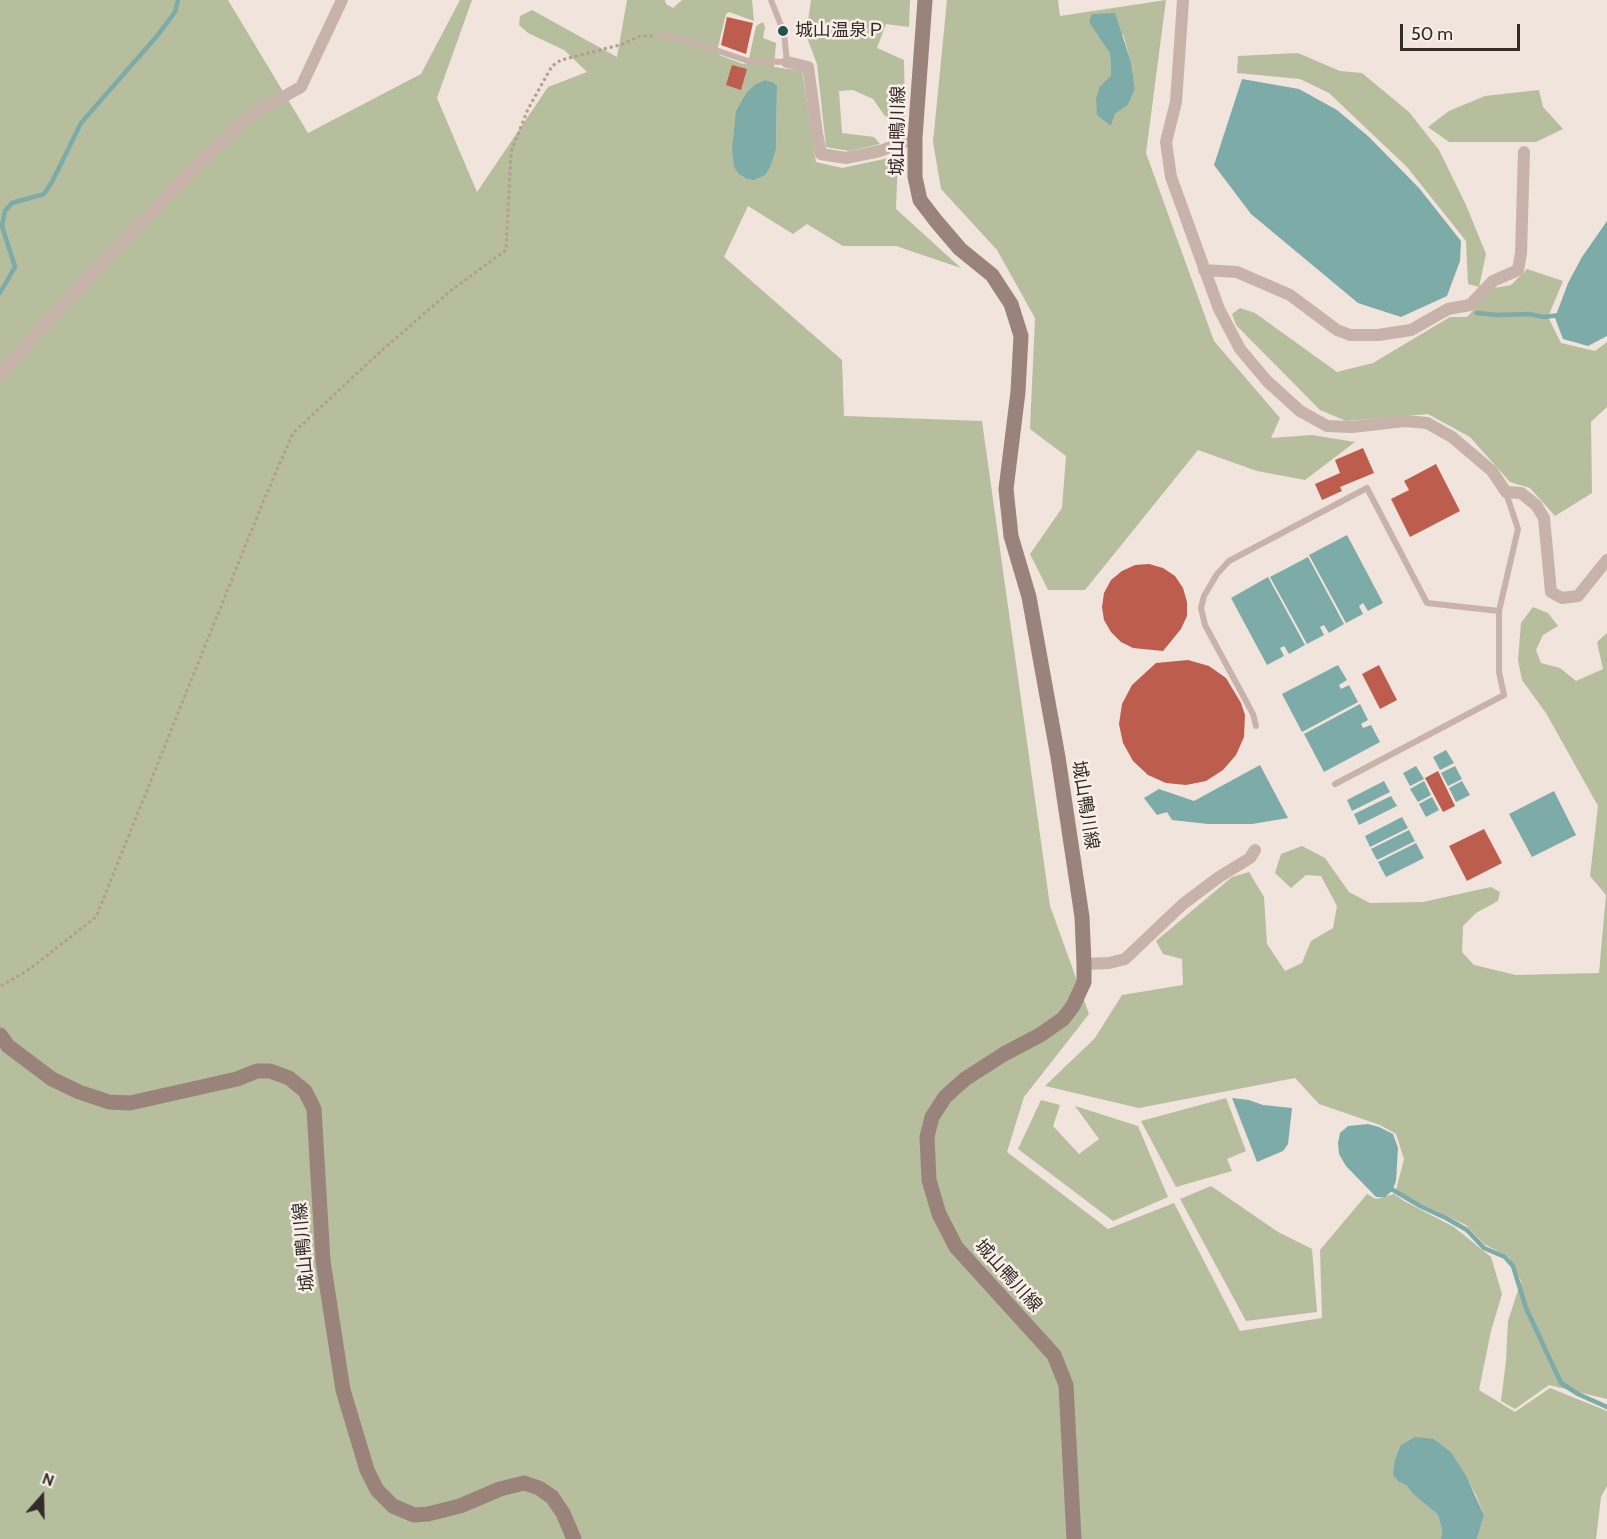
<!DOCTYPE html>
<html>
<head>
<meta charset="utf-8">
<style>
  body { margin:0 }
  #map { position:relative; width:1607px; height:1539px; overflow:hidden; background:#f0e4dc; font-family:Cabin,sans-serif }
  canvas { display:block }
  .north { position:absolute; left:12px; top:1467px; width:60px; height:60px; -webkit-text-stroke:4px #f8efe8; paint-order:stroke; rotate:20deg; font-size:16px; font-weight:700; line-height:24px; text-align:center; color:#342b28 }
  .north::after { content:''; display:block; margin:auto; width:21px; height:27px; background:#342b28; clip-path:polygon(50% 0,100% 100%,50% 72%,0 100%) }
  .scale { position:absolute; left:1400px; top:24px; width:120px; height:27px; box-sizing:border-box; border:3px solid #342b28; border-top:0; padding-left:8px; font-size:18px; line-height:21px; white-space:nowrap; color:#342b28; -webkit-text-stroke:4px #f8efe8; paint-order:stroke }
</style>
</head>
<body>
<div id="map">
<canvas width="1607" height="1539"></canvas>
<div class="north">N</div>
<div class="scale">50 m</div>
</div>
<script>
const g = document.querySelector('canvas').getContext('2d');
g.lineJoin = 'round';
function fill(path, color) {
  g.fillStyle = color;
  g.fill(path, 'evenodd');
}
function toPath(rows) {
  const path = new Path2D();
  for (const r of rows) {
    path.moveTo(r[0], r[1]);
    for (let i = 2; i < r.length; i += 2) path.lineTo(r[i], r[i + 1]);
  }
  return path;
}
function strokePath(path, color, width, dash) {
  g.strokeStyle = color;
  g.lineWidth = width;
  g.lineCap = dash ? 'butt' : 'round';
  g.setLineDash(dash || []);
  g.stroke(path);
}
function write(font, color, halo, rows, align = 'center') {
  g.font = font + ' Cabin,"Noto Sans JP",sans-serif';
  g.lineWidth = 5;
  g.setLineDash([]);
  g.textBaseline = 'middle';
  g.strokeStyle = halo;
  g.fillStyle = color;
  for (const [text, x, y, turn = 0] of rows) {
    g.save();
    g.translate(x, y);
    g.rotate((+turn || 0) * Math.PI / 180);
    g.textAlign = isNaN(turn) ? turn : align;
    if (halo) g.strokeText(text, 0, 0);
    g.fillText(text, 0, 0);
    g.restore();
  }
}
const green = toPath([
  [0,0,228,0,308,133,421,74,460,0,472,0,437,98,477,192,548,87,587,72,564,50,528,33,519,25,520,16,532,10,617,57,627,0,665,0,666,4,673,8,682,0,752,0,754,21,729,12,726,14,718,47,719,55,743,64,748,63,756,26,763,22,765,27,763,38,776,43,774,67,802,71,816,162,842,168,898,156,896,209,961,268,896,246,843,246,807,224,793,234,748,206,724,257,842,360,844,416,982,421,1050,906,1089,1014,1024,1097,1007,1152,1108,1229,1174,1203,1240,1331,1322,1318,1320,1250,1367,1194,1376,1199,1394,1194,1404,1201,1454,1227,1491,1257,1502,1294,1491,1331,1479,1390,1515,1412,1550,1388,1607,1411,1607,1486,1601,1497,1596,1539,1477,1539,1484,1515,1476,1495,1451,1452,1434,1439,1399,1482,1407,1486,1412,1493,1438,1515,1442,1530,1441,1539,0,1539],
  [765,80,773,82,777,87,776,149,756,84],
  [811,0,910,0,909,27,886,24,877,48,904,60,905,124,897,124,885,116,873,99,853,90,839,91,842,133,874,137,880,144,849,151,826,147,817,64,806,35],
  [947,0,1058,0,1060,16,1166,0,1146,153,1214,341,1280,418,1271,438,1312,435,1355,442,1305,480,1257,471,1198,450,1085,590,1048,590,1030,554,1062,508,1066,456,1030,429,1035,318,997,250,941,189,933,142],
  [1123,34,1131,62,1135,89,1128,105,1115,114,1111,126,1100,86,1111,75,1110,53],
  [1298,53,1340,71,1362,73,1409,112,1439,150,1466,205,1486,254,1479,287,1468,284,1466,241,1407,167,1329,93,1300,79,1237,73,1238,56],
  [1539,90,1543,107,1563,129,1536,142,1449,142,1428,127,1449,111,1485,96],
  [1527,269,1563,281,1548,317,1561,343,1595,351,1607,342,1607,407,1591,422,1592,493,1555,516,1530,488,1510,482,1470,437,1428,414,1346,421,1320,410,1236,325,1232,314,1240,308,1255,313,1337,372,1373,363,1450,317,1467,317,1494,288,1511,285],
  [1533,607,1548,613,1558,626,1543,635,1536,650,1541,663,1560,668,1576,681,1603,669,1597,642,1607,633,1607,1399,1549,1385,1515,1409,1501,1401,1506,1361,1508,1321,1521,1281,1509,1257,1484,1244,1466,1225,1402,1195,1396,1190,1404,1159,1396,1134,1380,1125,1319,1104,1295,1078,1139,1108,1045,1086,1095,1038,1122,995,1183,985,1182,959,1163,954,1156,941,1232,877,1249,872,1264,897,1267,944,1285,971,1302,963,1311,941,1333,928,1337,906,1321,876,1306,875,1291,888,1275,873,1281,854,1302,846,1325,858,1349,892,1370,903,1423,902,1491,887,1500,892,1498,901,1476,913,1463,926,1462,952,1474,965,1516,975,1599,973,1606,895,1590,876,1598,806,1546,713,1522,680,1518,660,1521,623],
  [1226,1098,1246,1151,1227,1159,1232,1171,1176,1187,1141,1121],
  [1041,1100,1060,1105,1053,1126,1079,1154,1099,1139,1075,1106,1138,1126,1168,1197,1113,1221,1018,1149],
  [1211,1186,1278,1232,1312,1249,1317,1312,1246,1321,1180,1199]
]);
const water = toPath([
  [1115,13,1131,62,1135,89,1128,105,1115,114,1111,126,1097,115,1096,99,1100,86,1111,75,1110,53,1089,22,1092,14],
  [1242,79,1299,89,1337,110,1369,137,1419,188,1461,241,1460,261,1447,296,1401,317,1358,303,1251,214,1214,165],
  [765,80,773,82,777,86,776,149,770,167,765,175,754,180,747,179,738,173,734,167,732,149,736,111,747,92,756,84],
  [1607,221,1607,336,1588,346,1563,339,1555,318,1568,283,1582,257],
  [1347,535,1383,603,1368,611,1363,603,1359,606,1363,614,1346,623,1309,555],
  [1308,557,1344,624,1329,633,1324,625,1320,627,1324,635,1307,644,1270,577],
  [1268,577,1305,645,1289,654,1284,646,1280,648,1284,656,1267,665,1231,598],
  [1338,665,1347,680,1339,685,1341,689,1349,685,1358,702,1302,732,1282,694],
  [1360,704,1368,720,1361,724,1363,728,1371,725,1380,742,1324,772,1304,734],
  [1446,750,1454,763,1440,770,1433,757],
  [1260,765,1288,818,1252,824,1208,824,1172,820,1167,812,1157,815,1144,798,1159,789,1194,801],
  [1416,766,1424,779,1410,786,1403,773],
  [1455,766,1462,779,1448,786,1441,773],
  [1384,781,1390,792,1352,811,1347,800],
  [1424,781,1431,795,1418,802,1410,789],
  [1462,781,1470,795,1456,802,1449,788],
  [1554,791,1576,835,1532,857,1509,814],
  [1391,796,1397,806,1359,825,1354,814],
  [1432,797,1439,810,1426,817,1419,804],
  [1402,817,1408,828,1370,847,1365,836],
  [1409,830,1415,841,1377,860,1371,849],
  [1416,843,1424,858,1386,877,1378,862],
  [1232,1098,1249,1100,1263,1105,1292,1108,1288,1144,1283,1151,1257,1162],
  [1368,1124,1379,1127,1393,1134,1398,1148,1396,1181,1392,1191,1385,1197,1376,1197,1346,1166,1339,1154,1338,1143,1340,1133,1348,1126],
  [1415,1437,1434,1439,1451,1452,1466,1476,1484,1515,1477,1539,1441,1539,1442,1530,1438,1515,1412,1493,1407,1486,1399,1482,1393,1475,1395,1460,1401,1445]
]);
const stream = toPath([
  [0,293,15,267,2,226,5,211,12,203,44,194,52,182,81,123,157,36,175,12,178,0],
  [1477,313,1497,315,1529,314,1544,317,1560,315],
  [1388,1187,1420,1206,1446,1218,1467,1230,1484,1248,1505,1257,1513,1266,1526,1308,1561,1383,1578,1394,1607,1407]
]);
const building = toPath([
  [727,17,753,23,746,54,721,45],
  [732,65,747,69,741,90,726,85],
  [1363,448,1374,473,1340,487,1342,491,1322,500,1315,484,1340,473,1335,460],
  [1436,464,1460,511,1410,537,1391,499,1409,490,1404,481],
  [1149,564,1163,568,1175,576,1183,588,1187,602,1187,616,1181,629,1163,651,1133,648,1121,642,1111,632,1104,620,1102,607,1104,593,1111,580,1122,571,1135,565],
  [1188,660,1209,666,1226,678,1241,703,1245,715,1244,737,1236,755,1223,770,1206,781,1186,785,1166,783,1148,775,1133,761,1123,743,1119,724,1122,704,1132,685,1156,663],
  [1379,665,1397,700,1380,709,1362,674],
  [1438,771,1455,806,1443,812,1425,778],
  [1484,829,1502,863,1467,881,1449,846]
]);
const path = toPath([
  [1,986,31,968,96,917,263,502,293,433,380,352,449,292,506,250,511,152,528,109,552,66,561,60,623,44,640,36,653,36]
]);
const service = toPath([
  [662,35,689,41,748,61,787,62,784,33,771,0],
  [1256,726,1253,714,1205,625,1201,608,1204,596,1217,574,1229,561,1367,488,1427,603,1499,611],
  [1335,784,1504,695,1499,672,1499,611,1518,529,1506,493]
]);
const minor = toPath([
  [1183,0,1176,102,1166,142,1171,177,1219,309,1240,349,1267,381,1300,411,1327,426,1352,427,1405,421,1427,423,1452,437,1492,471,1506,492,1521,493,1536,505,1544,518,1551,592,1562,598,1578,596,1607,560],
  [787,62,808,67,817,133,821,154,846,158,880,151,915,138],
  [1204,270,1237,272,1290,295,1337,330,1350,335,1378,335,1411,330,1448,309,1470,305,1493,281,1518,270,1521,253,1524,152],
  [0,375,42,327,197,165,252,114,301,87,342,0],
  [1084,964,1109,963,1125,959,1183,904,1219,877,1250,858,1255,850]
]);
const secondary = toPath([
  [925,0,915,138,915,177,920,200,936,221,960,249,992,275,1011,304,1021,336,1018,392,1006,489,1011,536,1029,597,1058,757,1082,917,1084,964,1084,982,1073,1006,1063,1019,1040,1035,1004,1054,965,1079,945,1097,932,1117,927,1137,929,1180,939,1214,956,1247,1054,1355,1066,1385,1074,1539],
  [0,1035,8,1046,52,1079,79,1092,109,1102,130,1103,237,1079,257,1071,270,1071,289,1078,305,1091,314,1109,323,1261,343,1390,367,1470,377,1490,393,1506,414,1515,428,1514,460,1506,500,1489,524,1483,539,1488,552,1497,563,1513,574,1539]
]);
const markers = [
  [783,31,6,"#215351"]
];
const poiNames = [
  ["城山温泉Ｐ",795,31]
];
const streetNames = [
  ["城山鴨川線",898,131,-89],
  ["城山鴨川線",1085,805,81],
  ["城山鴨川線",304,1247,-95],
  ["城山鴨川線",1008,1276,48]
];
fill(green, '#b6be9d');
fill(water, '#7daba8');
strokePath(stream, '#7daba8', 4.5);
fill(building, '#bc5d4d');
strokePath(path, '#b39d93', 3, [3, 3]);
strokePath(service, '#c7b3a9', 6);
strokePath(minor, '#c7b3a9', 12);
strokePath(secondary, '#9a837a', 15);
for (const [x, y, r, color] of markers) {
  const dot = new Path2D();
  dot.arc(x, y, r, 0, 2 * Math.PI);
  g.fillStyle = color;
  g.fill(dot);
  strokePath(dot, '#f8efe8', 2);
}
write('18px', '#342b28', '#f8efe8', poiNames, 'left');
write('18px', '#342b28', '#f8efe8', streetNames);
</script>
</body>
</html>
